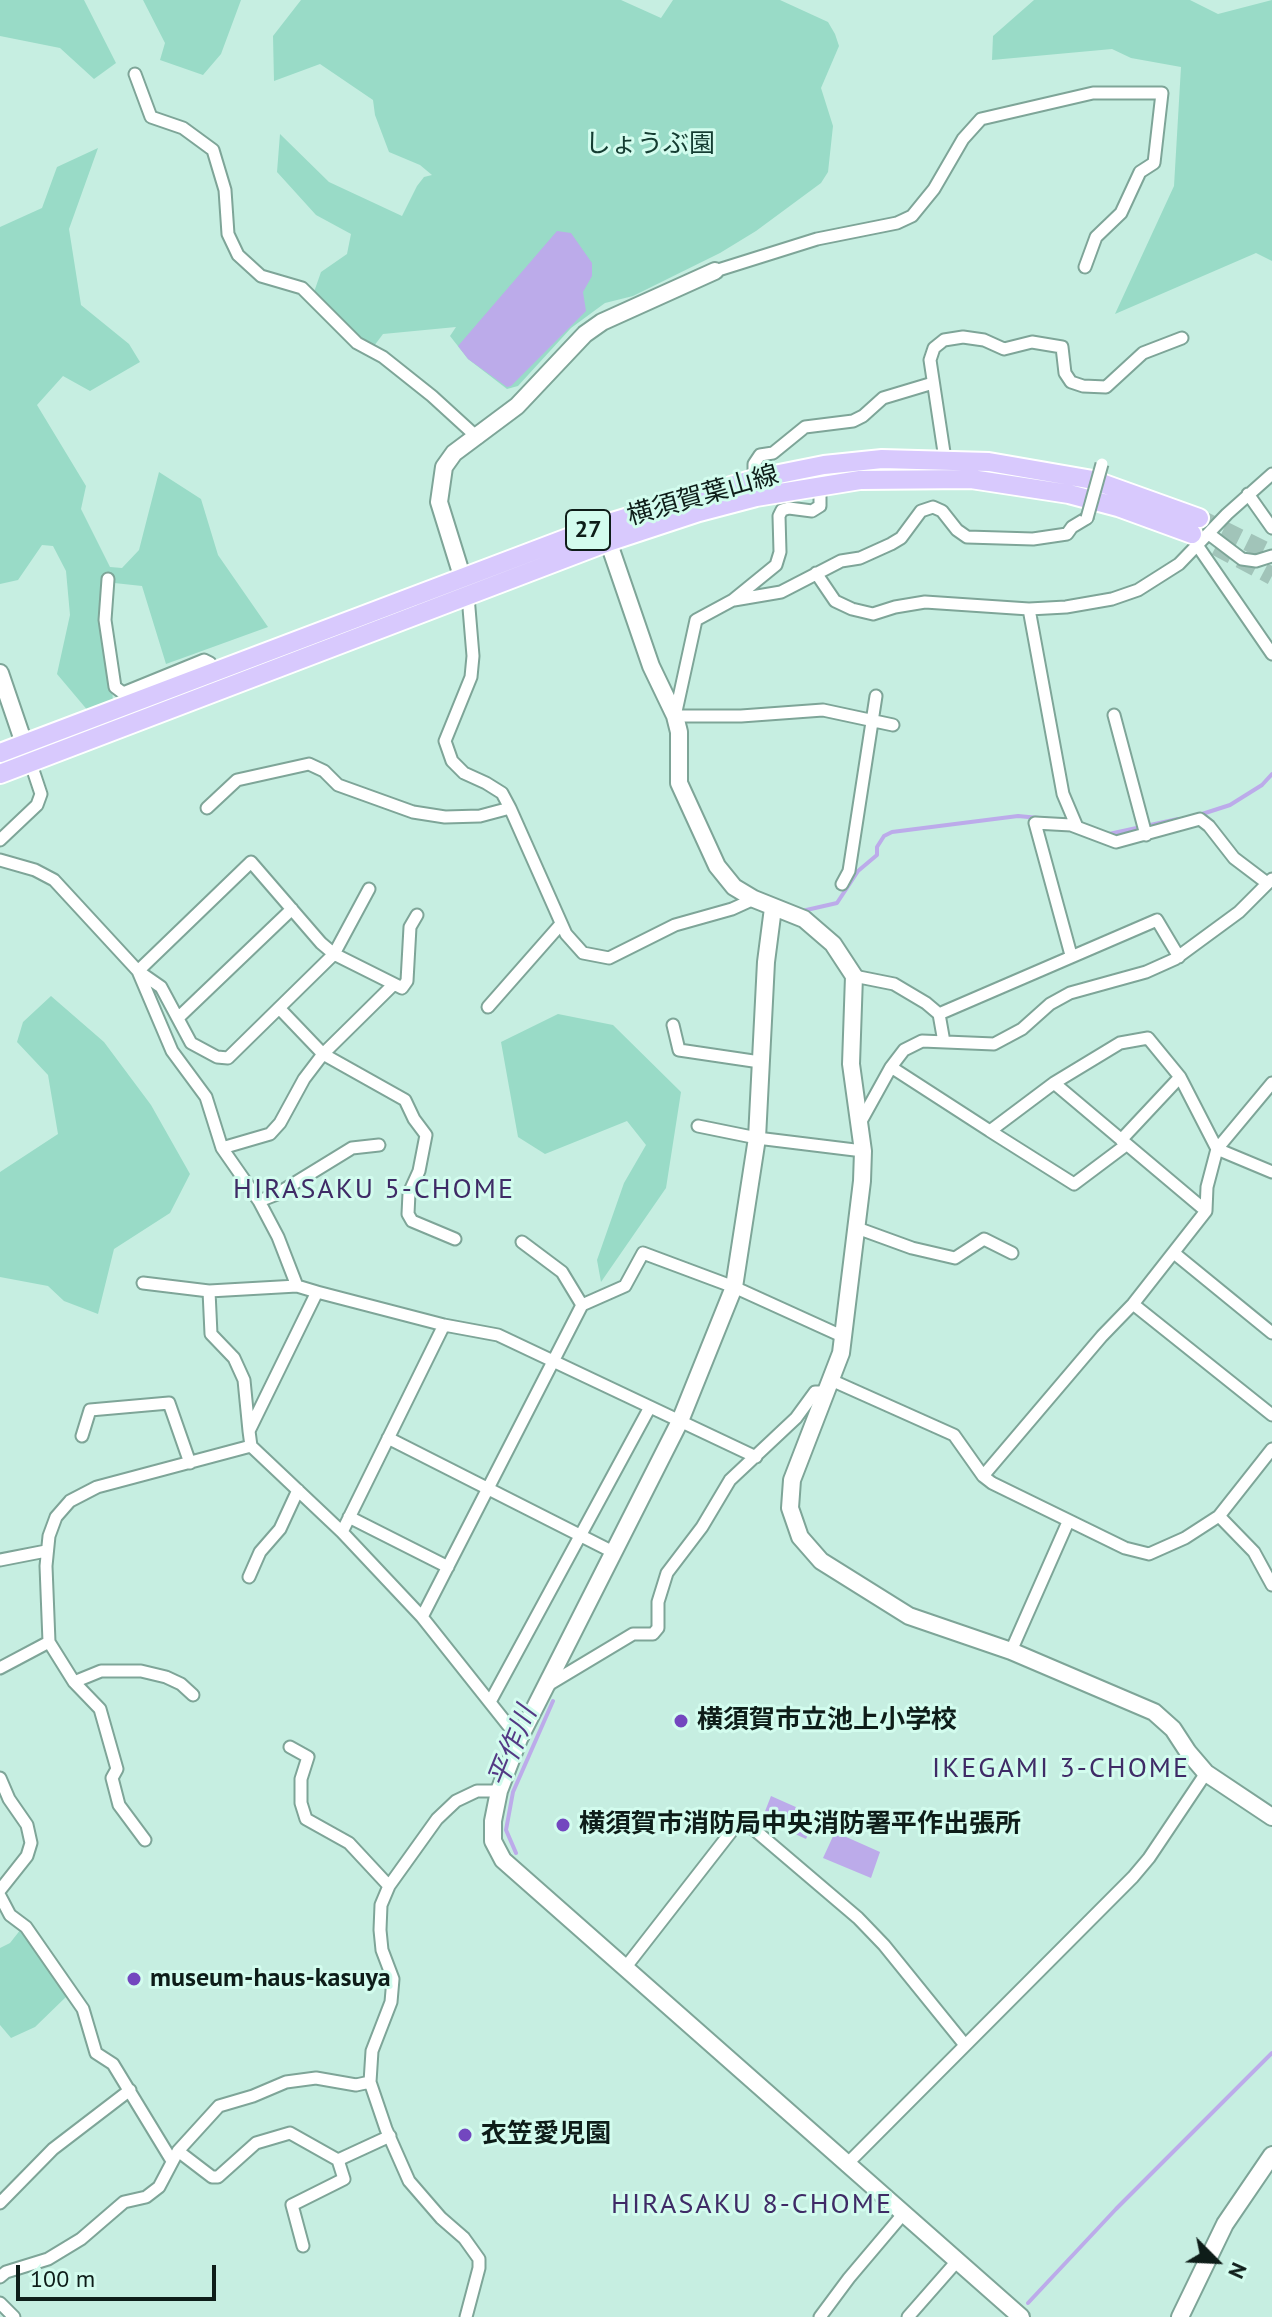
<!DOCTYPE html>
<html>
<head>
<meta charset="utf-8">
<style>
  body { margin:0 }
  #map { position:relative; width:1272px; height:2317px; overflow:hidden; background:#c6eee1; font-family:"PT Sans",sans-serif }
  canvas { display:block }
  .north { position:absolute; left:1176px; top:2221px; width:80px; height:80px; -webkit-text-stroke:6px #d3fcee; paint-order:stroke; rotate:114deg; font-size:22px; font-weight:700; line-height:32px; text-align:center; color:#0e1d19 }
  .north::after { content:''; display:block; margin:auto; width:28px; height:36px; background:#0e1d19; clip-path:polygon(50% 0,100% 100%,50% 72%,0 100%) }
  .scale { position:absolute; left:16px; top:2265px; width:200px; height:36px; box-sizing:border-box; border:4px solid #0e1d19; border-top:0; padding-left:10px; font-size:24px; line-height:28px; white-space:nowrap; color:#0e1d19; -webkit-text-stroke:6px #d3fcee; paint-order:stroke }
</style>
</head>
<body>
<div id="map">
<canvas width="1272" height="2317"></canvas>
<div class="north">N</div>
<div class="scale">100 m</div>
</div>
<script>
const g = document.querySelector('canvas').getContext('2d');
g.lineJoin = 'round';
function fill(path, color) {
  g.fillStyle = color;
  g.fill(path, 'evenodd');
}
function toPath(rows) {
  const path = new Path2D();
  for (const r of rows) {
    path.moveTo(r[0], r[1]);
    for (let i = 2; i < r.length; i += 2) path.lineTo(r[i], r[i + 1]);
  }
  return path;
}
function strokePath(path, color, width, dash) {
  g.strokeStyle = color;
  g.lineWidth = width;
  g.lineCap = dash ? 'butt' : 'round';
  g.setLineDash(dash || []);
  g.stroke(path);
}
function write(font, color, halo, rows, align = 'center') {
  g.font = font + ' "PT Sans","Noto Sans JP",sans-serif';
  g.lineWidth = 6;
  g.setLineDash([]);
  g.textBaseline = 'middle';
  g.strokeStyle = halo;
  g.fillStyle = color;
  for (const [text, x, y, turn = 0] of rows) {
    g.save();
    g.translate(x, y);
    g.rotate((+turn || 0) * Math.PI / 180);
    g.textAlign = isNaN(turn) ? turn : align;
    if (halo) g.strokeText(text, 0, 0);
    g.fillText(text, 0, 0);
    g.restore();
  }
}
const green = toPath([
  [0,0,84,0,116,63,94,79,60,48,0,36],
  [143,0,241,0,221,54,203,75,160,60,165,43],
  [301,0,621,0,661,18,673,0,780,0,828,22,835,34,839,46,821,88,833,126,828,172,821,183,756,231,720,253,633,296,605,303,571,328,518,386,507,389,468,359,450,336,456,327,383,334,368,354,340,327,314,292,321,272,347,254,351,234,316,215,277,172,280,134,329,182,402,216,417,186,424,177,432,175,420,165,389,152,375,115,373,100,320,64,274,81,273,36],
  [1034,0,1190,0,1218,14,1272,0,1272,261,1256,253,1115,314,1174,186,1181,67,1131,58,1112,49,992,60,993,36],
  [98,148,69,229,81,305,129,344,140,362,90,391,63,376,37,405,86,486,81,509,110,567,122,568,139,550,159,472,201,499,218,555,268,627,166,664,142,586,105,582,113,702,89,712,57,674,70,615,66,571,53,546,42,545,18,580,0,584,0,227,42,208,57,167],
  [51,996,104,1042,151,1105,190,1174,170,1213,114,1249,98,1314,64,1301,48,1286,0,1277,0,1172,58,1134,48,1075,17,1042,23,1022],
  [558,1014,613,1025,681,1092,666,1188,601,1282,597,1260,624,1183,646,1145,627,1121,545,1154,518,1137,501,1042],
  [21,1929,67,1996,35,2027,11,2038,0,2025,0,1948,10,1943]
]);
const water = toPath([
  [557,231,571,233,592,263,592,276,583,292,586,311,511,386,507,387,468,359,458,346],
  [771,1796,816,1816,806,1839,762,1819],
  [835,1832,880,1852,871,1878,823,1858]
]);
const stream = toPath([
  [1199,815,1230,805,1262,785,1272,774],
  [1109,834,1178,819],
  [802,911,837,903,858,871,877,855,877,847,884,836,892,832,1018,816,1071,821],
  [516,1853,506,1830,513,1792,553,1701],
  [1028,2303,1116,2209,1272,2053]
]);
const primaryTunnel = toPath([
  [1199,518,1272,554],
  [1192,534,1272,576]
]);
const street = toPath([
  [135,74,151,117,183,128,213,150,225,190,228,234,238,255,261,276,302,288,357,343,383,357,432,396,478,438],
  [715,271,817,239,897,223,912,216,934,189,963,139,981,119,1093,93,1162,93,1154,163,1140,172,1121,213,1096,237,1085,267],
  [945,459,930,360,934,348,944,340,963,337,984,340,1004,349,1032,342,1062,347,1065,373,1071,382,1083,386,1106,387,1143,353,1182,338],
  [754,479,754,464,760,455,773,453,805,427,853,421,863,416,883,398,933,383],
  [820,486,820,506,812,511,789,508,782,510,779,516,780,552,776,565,733,600,696,620,675,716,741,716,823,710,893,725],
  [1248,494,1272,528],
  [1209,534,1242,559,1256,561,1272,556],
  [1197,545,1272,654],
  [816,573,835,601,852,609,873,614,895,607,925,602,1029,609,1066,607,1112,599,1138,590,1179,564,1227,514,1272,474],
  [108,579,105,620,115,687,123,693,204,660,210,663,219,690],
  [468,596,473,656,471,677,445,741,452,761,464,773,486,783,502,793,510,808],
  [734,600,781,592,841,561,860,558,891,544,901,538,921,511,933,507,942,511,957,530,967,537,1033,539,1067,534,1072,527,1087,518],
  [1029,609,1063,794,1077,827],
  [1114,715,1146,835],
  [207,808,237,780,309,764,324,771,338,785,413,812,445,817,480,816,510,808,566,934,583,953,609,958,675,925,732,909,754,899],
  [0,840,37,805,41,794,30,761],
  [0,860,35,870,54,880,138,971,172,1051,206,1097,222,1148,259,1201,278,1237,297,1286],
  [842,884,849,871,876,696],
  [369,889,334,954,228,1058,217,1057,191,1043,161,987,138,971,251,862,321,943,334,954,402,988,407,981,410,927,417,915],
  [1071,955,1035,823,1071,825,1116,842,1200,819,1209,826,1234,858,1267,883],
  [854,976,894,984,926,1003,939,1014,944,1042],
  [488,1007,561,924],
  [279,1008,323,1054,405,1100,414,1119,426,1135,419,1171,409,1193,408,1214,412,1221,455,1239],
  [939,1014,1157,920,1179,957],
  [178,1018,292,909],
  [673,1025,679,1050,760,1062],
  [891,1067,990,1131,1054,1083,1120,1043,1148,1038,1180,1077,1217,1149,1207,1187,1206,1211,1133,1304,1102,1336,983,1476],
  [1054,1083,1206,1211],
  [1272,1083,1217,1149,1272,1172],
  [860,1123,891,1067,904,1050,922,1041,994,1044,1022,1029,1050,1004,1070,993,1146,972,1175,959,1239,912,1272,879],
  [698,1126,757,1138,863,1151],
  [990,1131,1074,1184,1126,1145],
  [1121,1140,1180,1077],
  [222,1148,270,1134,280,1123,304,1079,323,1054,394,984],
  [259,1201,277,1194,352,1148,379,1145],
  [857,1228,912,1248,955,1258,984,1239,1012,1253],
  [522,1242,562,1272,582,1305],
  [1174,1253,1272,1333],
  [143,1283,209,1291,297,1286,317,1292,249,1431,251,1446,342,1532,422,1617,519,1739],
  [209,1291,211,1334,234,1358,244,1380,249,1431],
  [317,1292,444,1325,498,1335,756,1457],
  [1133,1304,1272,1415],
  [831,1380,954,1435,983,1476,992,1483,1125,1548,1149,1554,1185,1538,1219,1516,1272,1449],
  [82,1436,90,1410,169,1403,190,1463],
  [388,1438,613,1552],
  [1219,1516,1254,1552,1272,1585],
  [349,1517,448,1567],
  [342,1532,444,1325],
  [0,1560,46,1551],
  [249,1577,260,1552,280,1529,298,1490],
  [422,1617,582,1305,625,1286,643,1253,734,1287,844,1337],
  [1011,1651,1068,1522],
  [0,1668,49,1642],
  [74,1682,101,1671,141,1671,166,1677,181,1684,193,1695],
  [548,1685,633,1634,653,1634,658,1628,658,1602,667,1573,702,1527,730,1480,796,1418,815,1392,825,1392],
  [490,1702,650,1407],
  [290,1747,308,1757,301,1779,301,1803,306,1819,349,1843,389,1886],
  [0,1778,9,1799,27,1825,31,1843,27,1856,0,1890],
  [145,1840,119,1805,112,1778,117,1769,100,1709,74,1682,49,1642,46,1566,49,1536,56,1517,70,1501,97,1487,251,1446],
  [0,1896,10,1915,26,1927,83,2009,96,2053,113,2064,172,2161],
  [625,1968,734,1828,750,1826,858,1918,884,1945,965,2045],
  [178,2151,212,2177,218,2177,256,2143,290,2133,338,2160,390,2136],
  [847,2164,1133,1877,1149,1858,1206,1773],
  [0,2203,53,2149,130,2090],
  [303,2246,292,2205,344,2179,338,2160],
  [0,2277,6,2272,48,2259,81,2239,124,2202,146,2197,159,2187,178,2151,219,2106,253,2096,286,2082,316,2078,356,2085,370,2082],
  [0,2303,14,2317],
  [466,2317,479,2268,479,2259,464,2238,441,2218,409,2181,386,2129,370,2082,372,2051,391,2002,393,1979,382,1950,380,1930,381,1905,389,1886,437,1819,456,1801,477,1791,499,1791],
  [820,2317,849,2278,904,2213],
  [908,2317,958,2260]
]);
const secondary = toPath([
  [605,532,651,666,675,716,679,732,679,783,717,866,734,887,754,899,804,919,833,944,854,976,851,1064,863,1151,862,1181,841,1353,792,1480,790,1508,800,1537,821,1561,909,1616,1011,1651,1154,1712,1173,1729,1188,1752,1206,1773,1272,1817],
  [466,589,439,502,444,467,454,453,517,406,585,334,602,322,715,271],
  [0,673,30,761],
  [773,908,766,962,757,1138,734,1287,680,1421,519,1739,499,1791,493,1821,493,1841,503,1860,1021,2317],
  [1180,2317,1225,2224,1272,2155]
]);
const primary = toPath([
  [0,753,602,525,754,479,824,465,882,459,989,462,1093,480,1199,518],
  [0,774,608,542,699,512,756,497,860,480,971,479,1069,494,1118,507,1192,534]
]);
const streetBridge = toPath([
  [1087,518,1102,464]
]);
const markers = [
  [681,1721,8,"#7347bf"],
  [563,1825,8,"#7347bf"],
  [134,1979,8,"#7347bf"],
  [465,2135,8,"#7347bf"]
];
const shields = [
  [588,530,44]
];
const shieldNames = [
  ["27",588,530]
];
const parkNames = [
  ["しょうぶ園",650,145]
];
const streetNames = [
  ["横須賀葉山線",703,496,-16]
];
const poiNames = [
  ["横須賀市立池上小学校",697,1721],
  ["横須賀市消防局中央消防署平作出張所",579,1825],
  ["museum-haus-kasuya",150,1979],
  ["衣笠愛児園",481,2135]
];
const neighbourhoodNames = [
  ["HIRASAKU 5-CHOME",374,1190],
  ["IKEGAMI 3-CHOME",1061,1769],
  ["HIRASAKU 8-CHOME",752,2205]
];
const waterNames = [
  ["平作川",513,1747,-68]
];
fill(green, '#99dbc7');
fill(water, '#bcabea');
strokePath(stream, '#bcabea', 4);
strokePath(primaryTunnel, '#a1c4b9', 18, [18, 9]);
strokePath(street, '#7ea598', 15);
strokePath(secondary, '#7ea598', 20);
strokePath(primary, '#fff', 22);
strokePath(street, '#fff', 11);
strokePath(secondary, '#fff', 16);
strokePath(primary, '#d8c9fd', 18);
strokePath(streetBridge, '#7ea598', 15, []);
strokePath(streetBridge, '#fff', 11);
for (const [x, y, r, color] of markers) {
  const dot = new Path2D();
  dot.arc(x, y, r, 0, 2 * Math.PI);
  g.fillStyle = color;
  g.fill(dot);
  strokePath(dot, '#d3fcee', 3);
}
for (const [x, y, w] of shields) {
  const box = new Path2D();
  box.roundRect(x - w / 2, y - 20, w, 40, 6);
  g.fillStyle = '#d3fcee';
  g.fill(box);
  strokePath(box, '#0e1d19', 2);
}
write('bold 24px', '#0e1d19', null, shieldNames);
write('26px', '#153d32', '#d3fcee', parkNames);
write('26px', '#0e1d19', '#d3fcee', streetNames);
write('bold 26px', '#0e1d19', '#d3fcee', poiNames, 'left');
g.letterSpacing = '2px';
write('28px', '#3f2b66', '#d3fcee', neighbourhoodNames);
g.letterSpacing = '0px';
write('italic 28px', '#543a85', '#d3fcee', waterNames);
</script>
</body>
</html>
